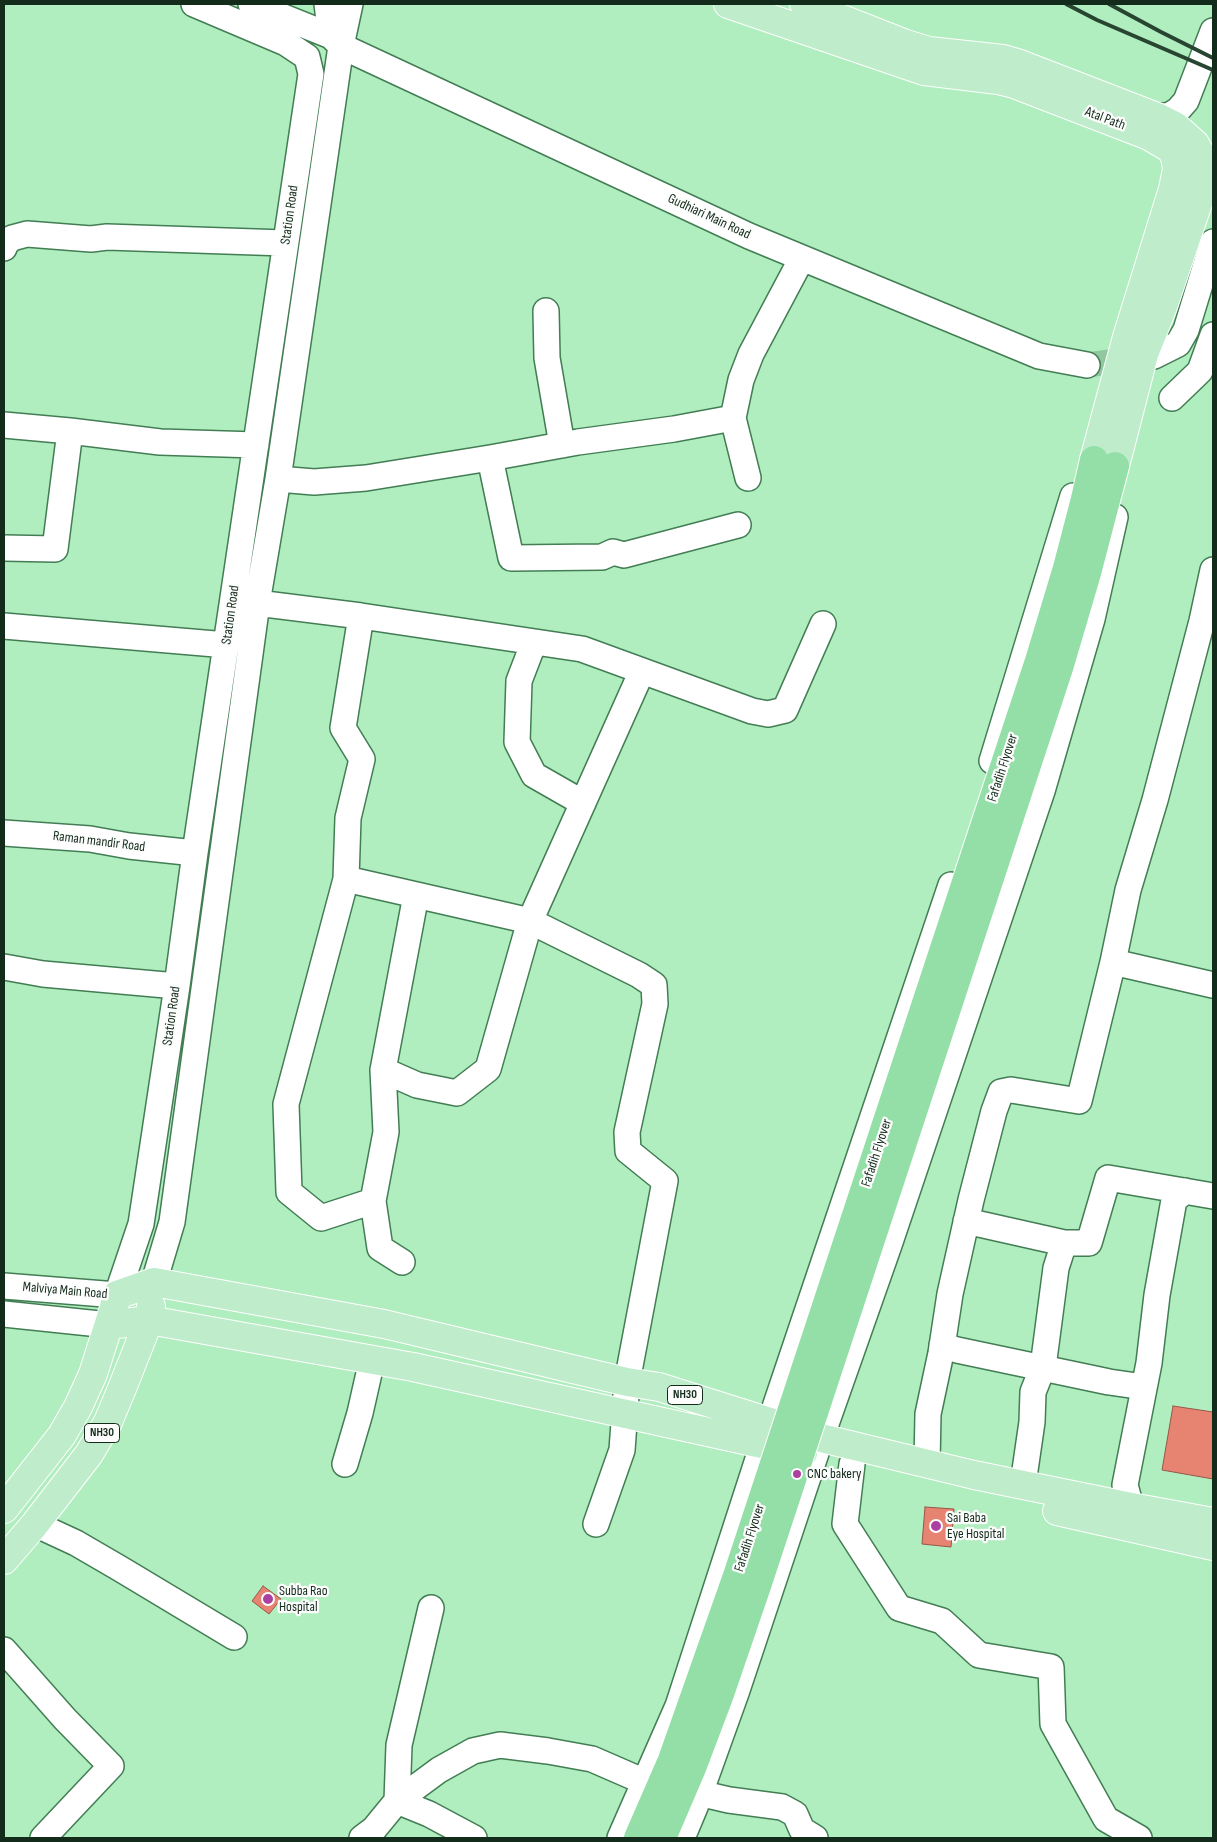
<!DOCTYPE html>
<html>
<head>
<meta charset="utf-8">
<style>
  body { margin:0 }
  #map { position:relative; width:1217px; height:1842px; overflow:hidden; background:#b0eebf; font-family:"Sofia Sans Condensed",sans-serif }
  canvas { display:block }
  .frame { position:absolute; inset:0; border:5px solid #122b1a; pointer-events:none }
</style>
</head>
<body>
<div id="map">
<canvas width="1217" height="1842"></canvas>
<div class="frame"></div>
</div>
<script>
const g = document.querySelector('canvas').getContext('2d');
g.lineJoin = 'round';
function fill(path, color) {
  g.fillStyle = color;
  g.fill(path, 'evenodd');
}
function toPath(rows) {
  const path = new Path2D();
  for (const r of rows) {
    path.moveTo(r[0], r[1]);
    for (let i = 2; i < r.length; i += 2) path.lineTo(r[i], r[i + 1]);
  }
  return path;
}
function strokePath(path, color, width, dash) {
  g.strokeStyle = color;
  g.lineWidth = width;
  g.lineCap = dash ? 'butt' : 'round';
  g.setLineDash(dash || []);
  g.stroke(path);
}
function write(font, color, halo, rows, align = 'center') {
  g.font = font + ' "Sofia Sans Condensed",sans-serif';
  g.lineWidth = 4.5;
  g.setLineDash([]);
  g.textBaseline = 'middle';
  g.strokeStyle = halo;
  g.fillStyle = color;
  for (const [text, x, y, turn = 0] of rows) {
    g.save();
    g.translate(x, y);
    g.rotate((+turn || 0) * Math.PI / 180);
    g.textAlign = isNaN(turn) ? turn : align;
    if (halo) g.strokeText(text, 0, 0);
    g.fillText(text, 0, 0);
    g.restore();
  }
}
const building = toPath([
  [1173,1406,1213,1412,1213,1479,1162,1470,1173,1406],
  [925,1507,954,1509,951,1547,922,1544,925,1507],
  [263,1586,281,1599,269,1614,252,1601,263,1586]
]);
const minorTunnel = toPath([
  [1087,365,1139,358]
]);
const minor = toPath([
  [251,4,331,36,341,46,749,236,1039,356,1087,365],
  [327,4,331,36],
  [1157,117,1170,115,1178,110,1186,101,1213,31],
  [4,248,5,244,12,238,27,234,91,239,107,237,285,243],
  [546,311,547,358,562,445],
  [1154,356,1178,344,1186,330,1213,242],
  [1172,398,1200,371,1213,335],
  [4,425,70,431,160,442,256,445],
  [490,458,511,558,602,557,613,552,624,555,738,525],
  [748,478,733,418,741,380,751,354,802,258],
  [278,479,314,482,366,478,490,458,578,442,674,429,733,418],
  [4,548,55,549,70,431],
  [257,603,361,616,582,649,752,711,768,714,785,710,823,624],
  [361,616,343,728,362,759,348,818,346,879,530,921,639,975,654,985,655,1004,627,1132,628,1151,665,1181,627,1382,622,1450,596,1524],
  [4,626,227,645],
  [534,642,519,681,517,742,534,775,583,803],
  [992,761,1073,496],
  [4,833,90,839,129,846,195,853],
  [346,879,286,1104,289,1192,321,1218,373,1201,386,1132,383,1070],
  [416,895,383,1070,417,1085,457,1093,488,1069,530,921,642,671],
  [1113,962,1213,985],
  [4,967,43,974,177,986],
  [373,1201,380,1248,402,1262],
  [966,1221,1064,1243,1089,1243,1108,1178,1213,1196],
  [154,1282,172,1222,257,603,278,479,341,46,350,4],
  [4,1286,117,1295,141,1224,177,986,195,853,311,74,307,57,286,43,194,4],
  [4,1314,109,1325],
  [942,1345,957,1350,1109,1382,1144,1387],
  [927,1463,928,1414,941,1353,950,1294,971,1200,994,1111,1001,1092,1011,1090,1079,1101,1113,962,1128,890,1155,800,1202,621,1213,570],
  [345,1464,360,1413,372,1360],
  [852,1464,845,1524,899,1608,942,1621,979,1655,1051,1667,1053,1724,1106,1819,1139,1838],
  [1023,1484,1032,1422,1033,1392,1043,1367,1056,1268,1064,1243],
  [1131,1507,1125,1485,1149,1363,1157,1295,1174,1200,1185,1191],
  [35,1524,76,1543,119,1568,234,1637],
  [431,1608,399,1745,397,1801,429,1814,474,1838],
  [4,1650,65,1719,111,1766,43,1838],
  [362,1838,374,1829,397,1801,439,1770,473,1751,500,1745,548,1751,592,1759,638,1779,729,1800,782,1807,795,1814,802,1830,815,1838],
  [620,1838,678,1706,770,1422,951,885],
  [682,1838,695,1807,736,1693,821,1438,889,1245,1042,791,1092,619,1115,517]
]);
const major = toPath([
  [728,4,924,71,998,80,1014,84,1149,136,1171,149,1175,157,1177,169,1173,189,1127,337,1094,460],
  [804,4,906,44,929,51,1003,59,1020,64,1157,117,1175,126,1195,144,1201,155,1203,169,1199,200,1163,306,1144,354,1115,466],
  [109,1325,149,1320,413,1367,803,1453],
  [4,1509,62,1435,78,1407,93,1374,113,1311,117,1295,154,1282,384,1324,627,1382,659,1387,821,1438,974,1475,1131,1507,1213,1522],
  [1057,1511,1213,1546],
  [4,1560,35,1524,89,1454,108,1422,123,1386,149,1320,151,1306]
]);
const highway = toPath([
  [1085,499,1094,460],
  [1105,504,1115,466]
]);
const rail = toPath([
  [1066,4,1097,20,1213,70],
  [1109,4,1161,32,1213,58]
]);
const highwayBridge = toPath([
  [638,1838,672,1760,737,1576,1039,661,1067,568,1085,499],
  [662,1838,692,1768,720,1694,758,1583,1059,668,1087,573,1105,504]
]);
const markers = [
  [797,1474,5,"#ab40a0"],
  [936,1526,6,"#ab40a0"],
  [268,1599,6,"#ab40a0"]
];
const shields = [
  [685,1395,35],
  [102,1433,35]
];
const shieldNames = [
  ["NH30",685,1395],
  ["NH30",102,1433]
];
const streetNames = [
  ["Atal Path",1105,119,21],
  ["Station Road",290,215,-82],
  ["Gudhiari Main Road",709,217,25],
  ["Station Road",231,615,-82],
  ["Fafadih Flyover",1003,768,-72],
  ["Raman mandir Road",99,842,7],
  ["Station Road",172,1016,-82],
  ["Fafadih Flyover",877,1153,-72],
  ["Malviya Main Road",65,1291,5],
  ["Fafadih Flyover",750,1538,-72]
];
const poiNames = [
  ["CNC bakery",807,1474],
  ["Sai Baba",947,1518],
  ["Eye Hospital",947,1534],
  ["Subba Rao",279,1591],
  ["Hospital",279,1607]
];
fill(building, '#e68471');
strokePath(building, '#985649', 1);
strokePath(minorTunnel, '#90c79e', 25, [25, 12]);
strokePath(minor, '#427d54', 28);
strokePath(major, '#fff', 30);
strokePath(highway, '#fff', 30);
strokePath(minor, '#fff', 25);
strokePath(major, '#bfeccb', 28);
strokePath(highway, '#94dfa8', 28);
strokePath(rail, '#274530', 4);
strokePath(highwayBridge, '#fff', 30, []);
strokePath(highwayBridge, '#94dfa8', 28);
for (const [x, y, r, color] of markers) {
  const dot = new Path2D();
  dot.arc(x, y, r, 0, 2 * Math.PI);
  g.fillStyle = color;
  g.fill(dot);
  strokePath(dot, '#fdfdfd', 2);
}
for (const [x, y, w] of shields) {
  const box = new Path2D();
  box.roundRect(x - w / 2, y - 9.5, w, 19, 4);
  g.fillStyle = '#fdfdfd';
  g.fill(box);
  strokePath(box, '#122b1a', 1);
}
write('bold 12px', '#122b1a', null, shieldNames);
write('14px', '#122b1a', '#fdfdfd', streetNames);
write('14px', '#122b1a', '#fdfdfd', poiNames, 'left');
</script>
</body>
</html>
